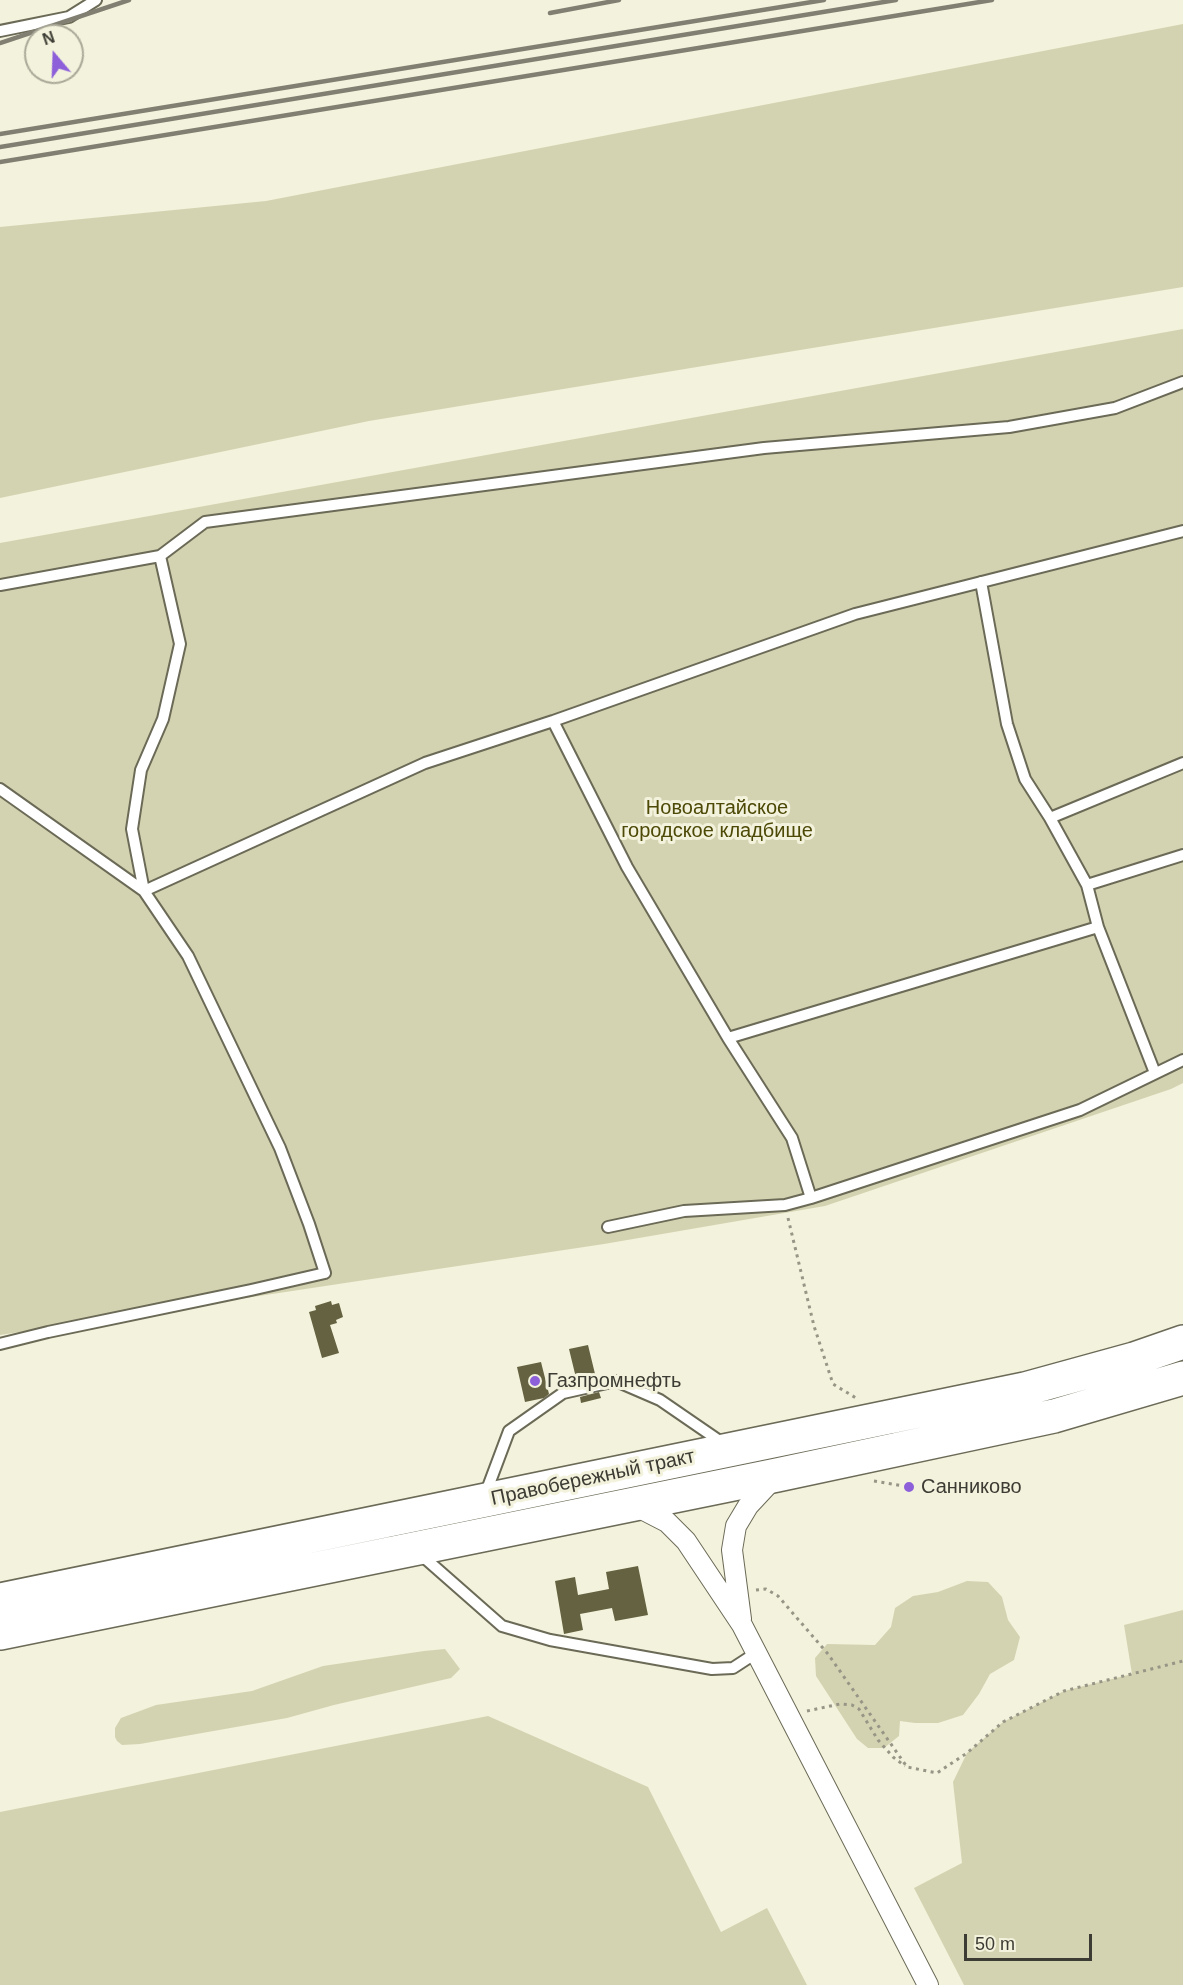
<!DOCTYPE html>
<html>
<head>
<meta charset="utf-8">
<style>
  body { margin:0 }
  #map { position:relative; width:1183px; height:1985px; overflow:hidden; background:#f3f2dc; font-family:Helvetica,sans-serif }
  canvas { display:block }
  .north { position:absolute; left:24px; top:24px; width:60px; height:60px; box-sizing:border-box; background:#f3f2dc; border:2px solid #aaa999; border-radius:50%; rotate:341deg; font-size:16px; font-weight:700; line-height:24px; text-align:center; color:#3d3c34 }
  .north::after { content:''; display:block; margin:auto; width:21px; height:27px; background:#8d60da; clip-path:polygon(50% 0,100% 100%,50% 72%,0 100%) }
  .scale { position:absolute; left:964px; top:1934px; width:128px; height:27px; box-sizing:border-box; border:3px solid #3d3c34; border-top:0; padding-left:8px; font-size:18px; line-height:21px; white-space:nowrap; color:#3d3c34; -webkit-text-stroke:4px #f3f2dc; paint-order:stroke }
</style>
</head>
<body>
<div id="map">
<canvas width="1183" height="1985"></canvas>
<div class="north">N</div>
<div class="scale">50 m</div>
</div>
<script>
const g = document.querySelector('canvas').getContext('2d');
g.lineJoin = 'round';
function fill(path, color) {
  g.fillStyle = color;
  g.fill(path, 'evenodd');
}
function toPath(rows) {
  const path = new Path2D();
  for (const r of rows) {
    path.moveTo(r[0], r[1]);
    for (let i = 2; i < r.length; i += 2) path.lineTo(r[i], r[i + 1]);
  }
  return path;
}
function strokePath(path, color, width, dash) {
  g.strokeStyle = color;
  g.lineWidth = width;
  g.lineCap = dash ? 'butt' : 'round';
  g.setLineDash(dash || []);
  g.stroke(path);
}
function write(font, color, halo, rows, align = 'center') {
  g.font = font + ' Helvetica,sans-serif';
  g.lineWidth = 6;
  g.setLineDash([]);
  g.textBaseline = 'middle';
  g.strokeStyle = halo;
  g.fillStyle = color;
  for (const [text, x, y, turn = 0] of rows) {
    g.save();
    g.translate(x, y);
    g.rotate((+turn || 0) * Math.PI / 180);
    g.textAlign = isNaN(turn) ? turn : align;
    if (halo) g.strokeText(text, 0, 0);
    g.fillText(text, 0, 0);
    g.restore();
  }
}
const green = toPath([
  [1183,24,1183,287,369,421,0,498,0,227,266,201],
  [1183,329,1183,1083,1171,1089,825,1206,604,1244,0,1335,0,543],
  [967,1581,988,1582,1002,1597,1008,1620,1020,1637,1014,1660,990,1674,979,1694,963,1715,938,1723,915,1723,900,1721,899,1736,884,1748,868,1748,857,1739,816,1676,815,1658,827,1644,875,1645,891,1627,895,1608,913,1596,938,1592],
  [1183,1610,1183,1985,964,1985,914,1888,962,1863,953,1782,967,1753,1003,1722,1064,1691,1132,1674,1124,1625],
  [445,1649,460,1669,451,1678,334,1705,287,1718,140,1744,122,1745,117,1741,115,1737,115,1728,121,1718,156,1705,252,1691,323,1666,424,1651],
  [488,1716,648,1787,721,1932,767,1908,807,1985,0,1985,0,1812]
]);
const building = toPath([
  [331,1301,332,1305,339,1303,343,1317,336,1320,337,1323,330,1325,339,1353,322,1358,309,1312,316,1310,315,1306],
  [588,1345,596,1378,577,1382,569,1349],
  [541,1362,549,1394,544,1398,525,1402,517,1367],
  [599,1392,601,1398,581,1403,580,1397],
  [638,1566,648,1615,615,1621,612,1608,580,1614,583,1630,564,1634,555,1581,575,1577,578,1595,609,1589,606,1572]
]);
const path = toPath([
  [788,1218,814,1326,833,1384,856,1398],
  [874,1481,909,1487],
  [756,1590,766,1589,778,1596,828,1654,907,1767,937,1773,967,1753,1003,1722,1064,1691,1183,1661],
  [807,1711,840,1704,852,1705,859,1709,878,1740,893,1757,905,1766]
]);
const lane = toPath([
  [0,31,69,17,96,0],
  [1183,382,1115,408,1009,427,764,448,205,522,160,556,180,644,163,719,141,770,132,829,144,891,425,763,553,721,855,614,1183,531],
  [981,582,1007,724,1025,779,1050,818,1087,885,1098,927,1155,1073],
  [0,585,160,556],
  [553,721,627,867,728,1038,792,1138,811,1198],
  [0,789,144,891,188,956,280,1148,309,1224,325,1273,251,1290,48,1332,0,1344],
  [1050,818,1183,763],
  [1087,885,1183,855],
  [728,1038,1098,927],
  [608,1227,684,1211,785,1205,811,1198,1080,1110,1183,1060],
  [485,1495,509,1431,563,1393,616,1381,660,1400,724,1444],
  [419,1553,502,1626,550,1640,712,1669,733,1668,756,1653]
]);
const street = toPath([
  [634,1505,667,1522,686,1541,742,1625,928,1985],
  [741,1619,732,1550,736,1526,748,1506,775,1477]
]);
const highway = toPath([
  [0,1600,1025,1389,1134,1359,1183,1342],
  [0,1633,777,1475,1054,1416,1183,1378]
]);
const rail = toPath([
  [550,13,619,0],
  [0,43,129,0],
  [0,134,824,0],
  [0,147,896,0],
  [0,162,992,0]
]);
const markers = [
  [535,1381,6,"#8d60da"],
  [909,1487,6,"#8d60da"]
];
const parkNames = [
  ["Новоалтайское",717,808],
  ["городское кладбище",717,831]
];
const poiNames = [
  ["Газпромнефть",547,1381],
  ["Санниково",921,1487]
];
const streetNames = [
  ["Правобережный тракт",593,1478,-12]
];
fill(green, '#d4d3b1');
fill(building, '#646240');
strokePath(lane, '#6b6a57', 14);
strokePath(street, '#6b6a57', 22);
strokePath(highway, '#6b6a57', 36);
strokePath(path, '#969586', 3, [3, 4.5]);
strokePath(lane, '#fff', 10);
strokePath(street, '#fff', 20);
strokePath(highway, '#fff', 33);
strokePath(rail, '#807f72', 4.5);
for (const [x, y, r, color] of markers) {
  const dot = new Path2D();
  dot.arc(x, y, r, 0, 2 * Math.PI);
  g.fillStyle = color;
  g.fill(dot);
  strokePath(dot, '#f3f2dc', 2);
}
write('20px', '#4d4907', '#f3f2dc', parkNames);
write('20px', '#3d3c34', '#f3f2dc', poiNames, 'left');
write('20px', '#3d3c34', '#f3f2dc', streetNames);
</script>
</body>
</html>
